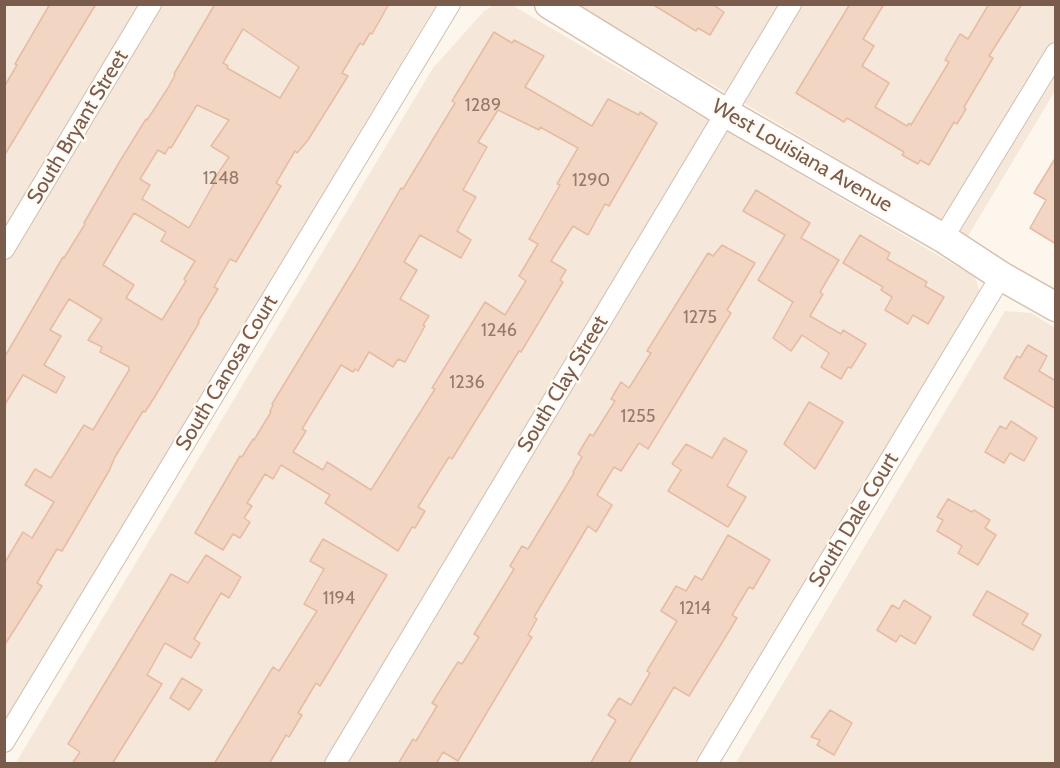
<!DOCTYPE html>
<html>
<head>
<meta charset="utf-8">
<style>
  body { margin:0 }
  #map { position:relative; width:1060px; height:768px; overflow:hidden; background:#fdf6ec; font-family:Cabin,sans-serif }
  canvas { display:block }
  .frame { position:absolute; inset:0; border:6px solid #7a5c4d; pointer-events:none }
</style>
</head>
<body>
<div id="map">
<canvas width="1060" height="768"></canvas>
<div class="frame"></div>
</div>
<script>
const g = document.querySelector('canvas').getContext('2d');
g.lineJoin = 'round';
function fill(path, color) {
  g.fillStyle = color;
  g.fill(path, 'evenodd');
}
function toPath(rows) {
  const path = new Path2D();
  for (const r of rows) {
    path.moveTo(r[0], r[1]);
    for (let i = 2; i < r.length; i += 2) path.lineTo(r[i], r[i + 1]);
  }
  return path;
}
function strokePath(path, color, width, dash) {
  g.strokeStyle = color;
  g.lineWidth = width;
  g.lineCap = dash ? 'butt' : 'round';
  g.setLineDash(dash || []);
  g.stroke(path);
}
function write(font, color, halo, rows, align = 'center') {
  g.font = font + ' Cabin,sans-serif';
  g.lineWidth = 4.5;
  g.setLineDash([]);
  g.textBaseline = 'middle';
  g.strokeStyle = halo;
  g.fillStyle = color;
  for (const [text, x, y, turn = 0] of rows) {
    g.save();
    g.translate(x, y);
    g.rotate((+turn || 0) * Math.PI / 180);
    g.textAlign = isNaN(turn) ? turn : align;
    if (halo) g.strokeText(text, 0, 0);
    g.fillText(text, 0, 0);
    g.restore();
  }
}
const residential = toPath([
  [5,5,436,5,5,722],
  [494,5,512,5,975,277,980,293,698,763,15,764,433,68,484,11],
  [578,5,1055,5,1055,91,968,236],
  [1005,311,1031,313,1055,328,1055,763,735,764]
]);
const building = toPath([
  [50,4,96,4,4,156,4,87,17,65,15,64,50,4],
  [215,4,389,4,372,34,370,33,363,45,360,43,342,73,348,76,308,140,297,153,295,151,276,183,281,186,236,262,230,259,214,287,218,289,198,322,199,323,154,398,145,412,143,411,115,457,109,471,62,551,57,549,37,583,42,586,4,646,4,564,23,532,32,538,54,502,25,485,35,469,51,478,84,425,93,430,129,370,129,367,100,352,102,347,88,340,102,319,69,299,50,330,61,336,44,365,65,377,56,393,23,375,4,406,4,358,63,257,64,258,85,224,84,223,120,161,146,119,147,120,168,88,175,75,174,74,215,4],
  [243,29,299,67,280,98,227,68,228,66,223,63,243,29],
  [197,105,229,120,211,146,229,157,215,178,215,182,189,228,142,199,150,185,140,179,158,150,165,154,169,147,171,148,197,105],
  [134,213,166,232,161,241,195,261,184,279,186,281,162,320,126,298,134,285,103,265,134,213],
  [652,4,712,4,724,12,710,35,698,28,696,31,652,4],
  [850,4,884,4,863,39,874,46,862,66,889,83,875,107,907,126,909,123,911,125,949,62,945,60,960,34,968,39,989,4,1022,4,989,56,993,58,964,107,966,109,957,124,954,122,929,165,920,160,918,164,902,155,904,152,847,118,844,122,796,93,850,4],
  [494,32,512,43,514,40,544,56,525,87,592,126,608,99,639,115,640,112,657,123,609,206,605,204,588,235,573,226,551,261,566,270,560,280,563,282,521,352,519,351,452,459,449,457,418,507,425,511,415,528,412,527,398,551,325,503,330,495,281,465,273,479,265,474,247,503,252,506,244,518,250,522,240,538,233,534,223,550,195,533,240,456,242,457,253,439,254,440,271,412,270,411,273,405,272,404,355,268,401,188,403,189,455,103,452,101,494,32],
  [498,110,539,130,540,127,578,148,557,184,560,185,529,239,538,244,519,276,526,281,505,315,485,302,432,388,435,389,371,490,327,462,323,470,293,452,306,431,302,429,341,365,353,372,355,369,358,371,369,352,393,367,398,359,405,362,425,326,423,325,429,316,400,299,417,270,404,262,420,235,461,258,471,240,457,231,476,197,463,190,487,147,478,142,498,110],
  [1056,157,1056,244,1030,228,1046,200,1034,193,1056,157],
  [756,190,810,223,801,238,839,260,820,292,823,294,810,316,841,334,843,330,866,344,851,368,848,367,841,379,821,367,829,353,802,335,791,351,773,338,793,302,758,280,785,235,743,211,756,190],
  [860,235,890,253,887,259,927,282,925,286,944,297,928,324,913,315,908,324,885,310,892,297,881,290,883,287,843,263,860,235],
  [722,245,755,263,727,310,731,313,648,449,639,443,621,471,614,467,597,495,612,505,596,532,588,526,534,617,537,619,528,635,532,637,458,761,443,752,436,764,398,764,413,739,416,741,437,706,432,703,458,662,462,664,479,637,474,634,514,569,510,566,522,546,528,549,574,473,573,472,582,457,578,454,590,434,593,436,615,401,611,399,621,382,629,388,651,353,647,351,708,253,713,256,722,245],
  [1028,345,1047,356,1039,371,1056,381,1056,409,1004,378,1017,356,1020,358,1028,345],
  [809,402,843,422,815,469,784,444,809,402],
  [1011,421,1037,438,1024,461,1010,453,1004,463,985,452,1000,426,1006,429,1011,421],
  [724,438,747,451,727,486,746,497,728,527,668,491,681,470,672,464,686,444,712,458,724,438],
  [948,499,972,512,974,510,990,520,985,528,996,535,978,565,958,553,962,546,937,531,943,520,937,517,948,499],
  [728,535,770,560,753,589,749,587,732,615,737,618,720,646,689,696,674,687,628,764,590,764,616,720,608,715,619,698,631,705,650,673,647,671,677,621,661,611,676,586,686,591,695,576,702,580,728,535],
  [323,539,387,575,320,686,316,683,298,713,302,715,289,737,286,735,269,764,214,764,273,667,279,671,317,611,304,604,324,569,310,561,323,539],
  [206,555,241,577,229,598,221,593,194,639,200,643,191,658,165,643,147,675,162,684,112,764,72,764,80,752,68,744,171,574,188,583,206,555],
  [987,591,1028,614,1022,624,1041,635,1033,650,973,615,987,591],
  [904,600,931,617,915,644,900,635,896,642,877,630,892,605,899,609,904,600],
  [182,678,202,690,189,710,170,698,182,678],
  [830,710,852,723,834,755,817,745,820,740,811,737,830,710]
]);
const street = toPath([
  [943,238,1056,53],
  [4,249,151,4],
  [4,742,450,4],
  [335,764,791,4],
  [707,764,1001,276]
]);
const secondary = toPath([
  [549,4,726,113,943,238,1001,276,1056,307]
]);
const numberNames = [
  ["1289",483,106],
  ["1248",221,179],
  ["1290",591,181],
  ["1275",700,318],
  ["1246",499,331],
  ["1236",467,383],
  ["1255",638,417],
  ["1194",339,599],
  ["1214",695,609]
];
const streetNames = [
  ["South Bryant Street",78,127,-59],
  ["West Louisiana Avenue",802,156,30],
  ["South Canosa Court",227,373,-59],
  ["South Clay Street",563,384,-59],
  ["South Dale Court",854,520,-59]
];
fill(residential, '#f5e8da');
fill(building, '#f3d5c3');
strokePath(building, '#e6bba3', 1.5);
strokePath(street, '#d1beb0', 22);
strokePath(secondary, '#d6c0b0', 31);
strokePath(street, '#fff', 20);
strokePath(secondary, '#fff', 28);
write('18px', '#987a6a', null, numberNames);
write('21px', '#7a5c4d', '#fffaf3', streetNames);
</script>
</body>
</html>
